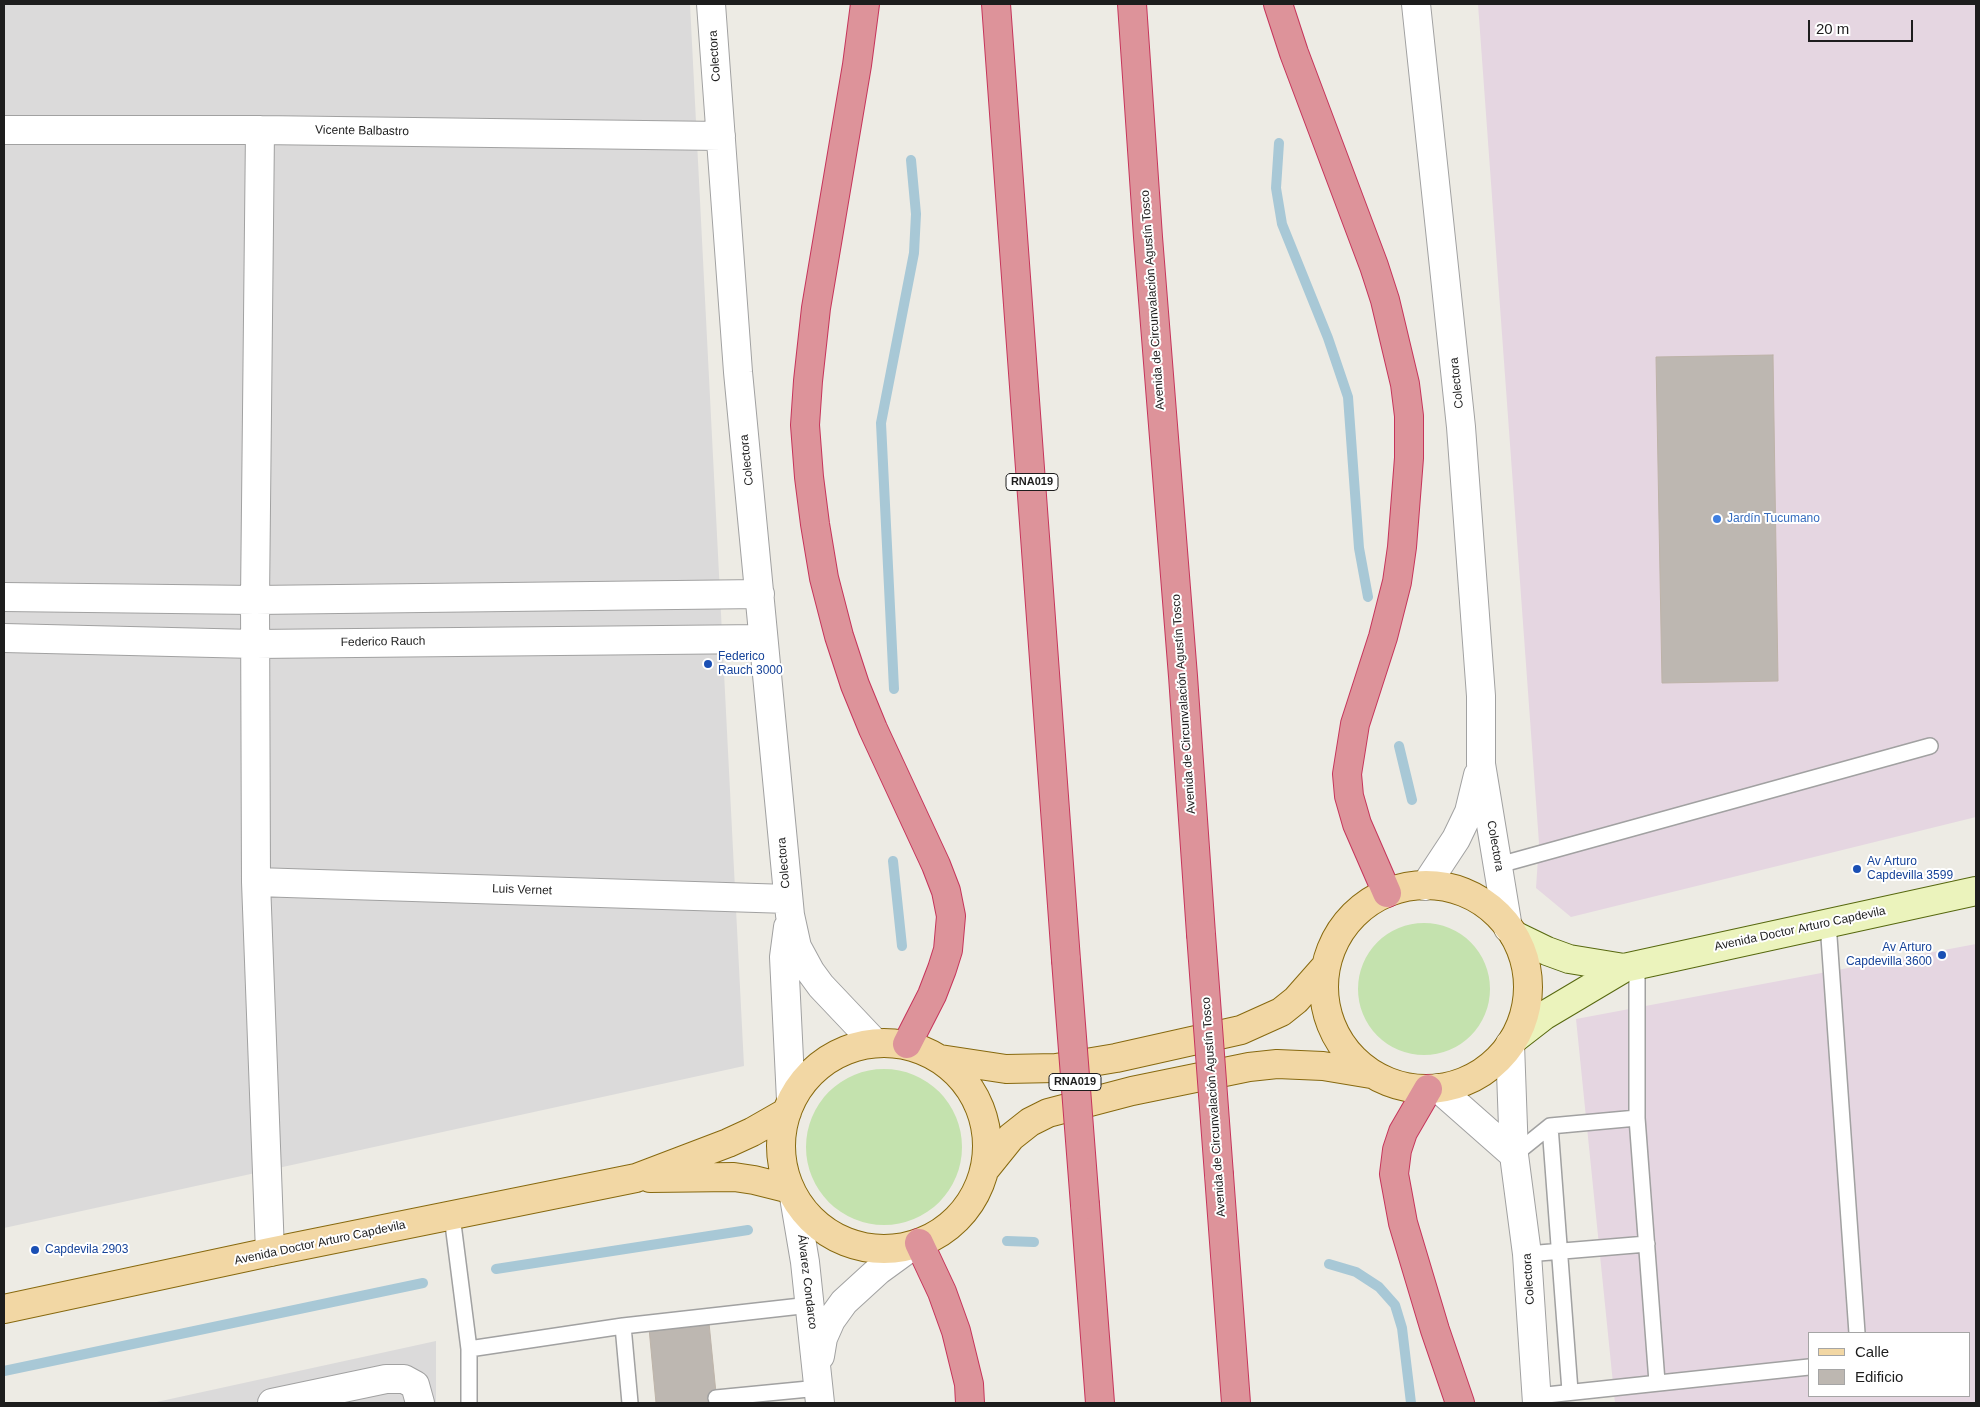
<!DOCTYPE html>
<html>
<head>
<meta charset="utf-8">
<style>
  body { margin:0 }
  #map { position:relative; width:1980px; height:1407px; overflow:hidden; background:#edebe4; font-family:Arial,sans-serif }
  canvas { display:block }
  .frame { position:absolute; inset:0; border:5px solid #1d1d1d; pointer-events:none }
  .legend { position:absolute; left:1808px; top:1332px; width:162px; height:65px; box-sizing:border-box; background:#fff; border:1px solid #a5a5a5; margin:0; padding:6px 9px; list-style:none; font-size:15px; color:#1d1d1d }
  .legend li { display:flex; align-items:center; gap:10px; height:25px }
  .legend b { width:25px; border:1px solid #a5a5a5 }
  .scale { position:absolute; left:1808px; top:20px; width:105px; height:22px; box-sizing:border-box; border:2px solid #1d1d1d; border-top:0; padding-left:6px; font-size:15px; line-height:18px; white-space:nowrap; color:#1d1d1d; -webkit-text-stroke:4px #fff; paint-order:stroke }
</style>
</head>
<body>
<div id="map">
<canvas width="1980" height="1407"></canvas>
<div class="frame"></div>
<ul class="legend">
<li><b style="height:6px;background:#f2d7a4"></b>Calle</li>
<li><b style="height:14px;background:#bdb7b1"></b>Edificio</li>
</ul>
<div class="scale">20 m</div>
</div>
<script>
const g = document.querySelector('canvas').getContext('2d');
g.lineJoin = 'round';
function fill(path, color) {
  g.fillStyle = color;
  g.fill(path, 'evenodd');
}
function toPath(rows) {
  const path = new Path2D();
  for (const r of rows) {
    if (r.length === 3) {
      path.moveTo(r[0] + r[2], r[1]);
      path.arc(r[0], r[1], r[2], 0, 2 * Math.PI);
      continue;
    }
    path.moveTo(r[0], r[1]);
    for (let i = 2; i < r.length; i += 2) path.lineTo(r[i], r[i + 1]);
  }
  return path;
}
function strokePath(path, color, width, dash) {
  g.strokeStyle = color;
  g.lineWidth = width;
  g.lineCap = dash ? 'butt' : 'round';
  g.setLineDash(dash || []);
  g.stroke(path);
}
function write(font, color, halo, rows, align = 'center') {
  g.font = font + ' Arial,sans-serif';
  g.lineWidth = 4;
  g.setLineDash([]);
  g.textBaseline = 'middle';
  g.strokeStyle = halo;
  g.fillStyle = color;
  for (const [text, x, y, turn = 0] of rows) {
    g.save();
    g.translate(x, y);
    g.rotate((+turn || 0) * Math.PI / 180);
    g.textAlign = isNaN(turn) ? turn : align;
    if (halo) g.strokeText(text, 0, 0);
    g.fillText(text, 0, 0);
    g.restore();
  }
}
const residential = toPath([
  [4,4,690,4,744,1066,4,1228],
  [436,1341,436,1403,152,1403]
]);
const industrial = toPath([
  [1478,4,1976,4,1976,817,1571,917,1536,888,1539,843],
  [1976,944,1976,1403,1615,1403,1576,1019],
  [1809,1333,1969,1333,1969,1396,1809,1396]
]);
const grass = toPath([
  [1424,989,66],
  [884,1147,78]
]);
const stream = toPath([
  [1279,143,1276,188,1282,224,1328,338,1348,397,1359,548,1368,597],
  [894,689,881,423,914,253,916,214,911,160],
  [1399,746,1412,800],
  [893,861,902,946],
  [1007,1241,1034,1242],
  [1329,1264,1356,1272,1379,1287,1395,1305,1402,1328,1411,1403],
  [496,1269,748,1230],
  [4,1371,423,1283]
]);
const building = toPath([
  [1773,355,1778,681,1662,683,1656,357,1773,355],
  [709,1323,717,1403,656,1403,649,1328,709,1323]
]);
const lane = toPath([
  [1499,865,1930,746],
  [1828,923,1857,1333],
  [1637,965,1637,1118,1657,1382],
  [1550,1126,1570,1391],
  [1514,1155,1550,1126,1637,1118],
  [452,1216,469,1349,469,1403],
  [1527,1254,1647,1244],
  [623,1326,630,1403],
  [469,1349,623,1326,810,1305],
  [1537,1396,1809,1367],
  [716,1398,819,1388]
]);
const street = toPath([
  [711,4,738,372,790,915,797,947,810,971,821,986,875,1043],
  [1416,4,1461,427,1481,696,1481,764,1508,928],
  [4,130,260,130,721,136],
  [260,130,255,600,256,882,270,1252],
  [4,597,255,600,760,594],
  [4,638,255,644,763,639],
  [256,882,788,899],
  [1425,886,1456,839,1469,812,1478,775],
  [788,927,784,957,791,1100],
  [1510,1044,1514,1155,1527,1254,1537,1403],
  [1438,1088,1514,1155],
  [794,1197,805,1262,820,1403],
  [820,1356,823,1338,831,1320,844,1302,879,1270,912,1246],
  [272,1403,386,1379,404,1379,415,1385,420,1403]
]);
const secondary = toPath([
  [1514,935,1547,951,1569,959,1624,968,1976,891],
  [1514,1039,1545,1015,1624,968]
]);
const primary = toPath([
  [1426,987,102],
  [884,1146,103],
  [940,1059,1006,1069,1056,1068,1116,1058,1241,1030,1281,1012,1296,1000,1326,966],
  [986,1168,1011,1137,1030,1122,1048,1113,1132,1091,1249,1067,1277,1064,1323,1066,1371,1074],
  [650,1178,734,1177,754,1180,790,1189],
  [4,1309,270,1252,636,1178,728,1143,752,1132,787,1112]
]);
const highway = toPath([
  [865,4,857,65,816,308,808,381,805,425,809,477,815,524,824,578,839,636,855,685,873,729,936,865,946,891,951,916,948,950,942,969,932,995,907,1044],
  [996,4,1066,960],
  [1132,4,1148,237,1183,676,1201,934],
  [1278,4,1294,53,1374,266,1385,300,1405,384,1409,416,1409,458,1402,547,1397,582,1383,637,1355,724,1347,774,1349,796,1357,824,1387,893],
  [1428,1089,1403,1132,1397,1150,1394,1174,1403,1223,1435,1330,1460,1403],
  [1219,1175,1236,1403],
  [1085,1205,1100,1403],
  [919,1243,942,1292,956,1331,969,1384,970,1403]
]);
const highwayBridge = toPath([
  [1201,934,1219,1175],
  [1066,960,1085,1205]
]);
const markers = [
  [1717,519,5,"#3f7fe0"],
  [708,664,5,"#1a4fb4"],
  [1857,869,5,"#1a4fb4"],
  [1942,955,5,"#1a4fb4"],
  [35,1250,5,"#1a4fb4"]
];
const shields = [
  [1032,482,52],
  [1075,1082,52]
];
const shieldNames = [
  ["RNA019",1032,482],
  ["RNA019",1075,1082]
];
const streetNames = [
  ["Colectora",715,56,-94],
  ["Vicente Balbastro",362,131,1],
  ["Avenida de Circunvalación Agustín Tosco",1153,300,-94],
  ["Colectora",1457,383,-96],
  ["Colectora",747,460,-96],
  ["Federico Rauch",383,642,-1],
  ["Avenida de Circunvalación Agustín Tosco",1184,704,-94],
  ["Colectora",1495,846,80],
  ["Colectora",784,863,-95],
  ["Luis Vernet",522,890,2],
  ["Avenida Doctor Arturo Capdevila",1800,929,-12],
  ["Avenida de Circunvalación Agustín Tosco",1214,1107,-94],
  ["Avenida Doctor Arturo Capdevila",320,1243,-12],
  ["Colectora",1529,1279,-94],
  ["Álvarez Condarco",807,1282,83]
];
const shopNames = [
  ["Jardín Tucumano",1727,519]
];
const transitNames = [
  ["Federico",718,657],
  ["Rauch 3000",718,671],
  ["Av Arturo",1867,862],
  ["Capdevilla 3599",1867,876],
  ["Av Arturo",1932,948,"right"],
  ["Capdevilla 3600",1932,962,"right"],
  ["Capdevila 2903",45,1250]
];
fill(residential, '#dbdada');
fill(industrial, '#e5d6e1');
fill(grass, '#c4e2ae');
strokePath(stream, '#a8c8d6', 10);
fill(building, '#bdb7b1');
strokePath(building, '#bdb3a8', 1);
strokePath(lane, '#a1a1a1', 18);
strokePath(street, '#a1a1a1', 30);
strokePath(secondary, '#57680f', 30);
strokePath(primary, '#87690f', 30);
strokePath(highway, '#c6355b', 30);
strokePath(lane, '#fff', 15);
strokePath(street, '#fff', 28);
strokePath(secondary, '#ebf3bc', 28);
strokePath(primary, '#f2d7a4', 28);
strokePath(highway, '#dd939a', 28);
strokePath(highwayBridge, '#c6355b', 30, []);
strokePath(highwayBridge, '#dd939a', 28);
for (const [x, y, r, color] of markers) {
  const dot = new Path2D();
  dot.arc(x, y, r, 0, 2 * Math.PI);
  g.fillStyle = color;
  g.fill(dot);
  strokePath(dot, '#fff', 2);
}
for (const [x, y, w] of shields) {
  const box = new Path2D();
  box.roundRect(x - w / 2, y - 8.5, w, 17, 4);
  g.fillStyle = '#fff';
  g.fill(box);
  strokePath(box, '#1d1d1d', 1);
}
write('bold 11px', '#1d1d1d', null, shieldNames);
write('12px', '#1d1d1d', '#fff', streetNames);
write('12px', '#366cbe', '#fff', shopNames, 'left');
write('12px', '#164399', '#fff', transitNames, 'left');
</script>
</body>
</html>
